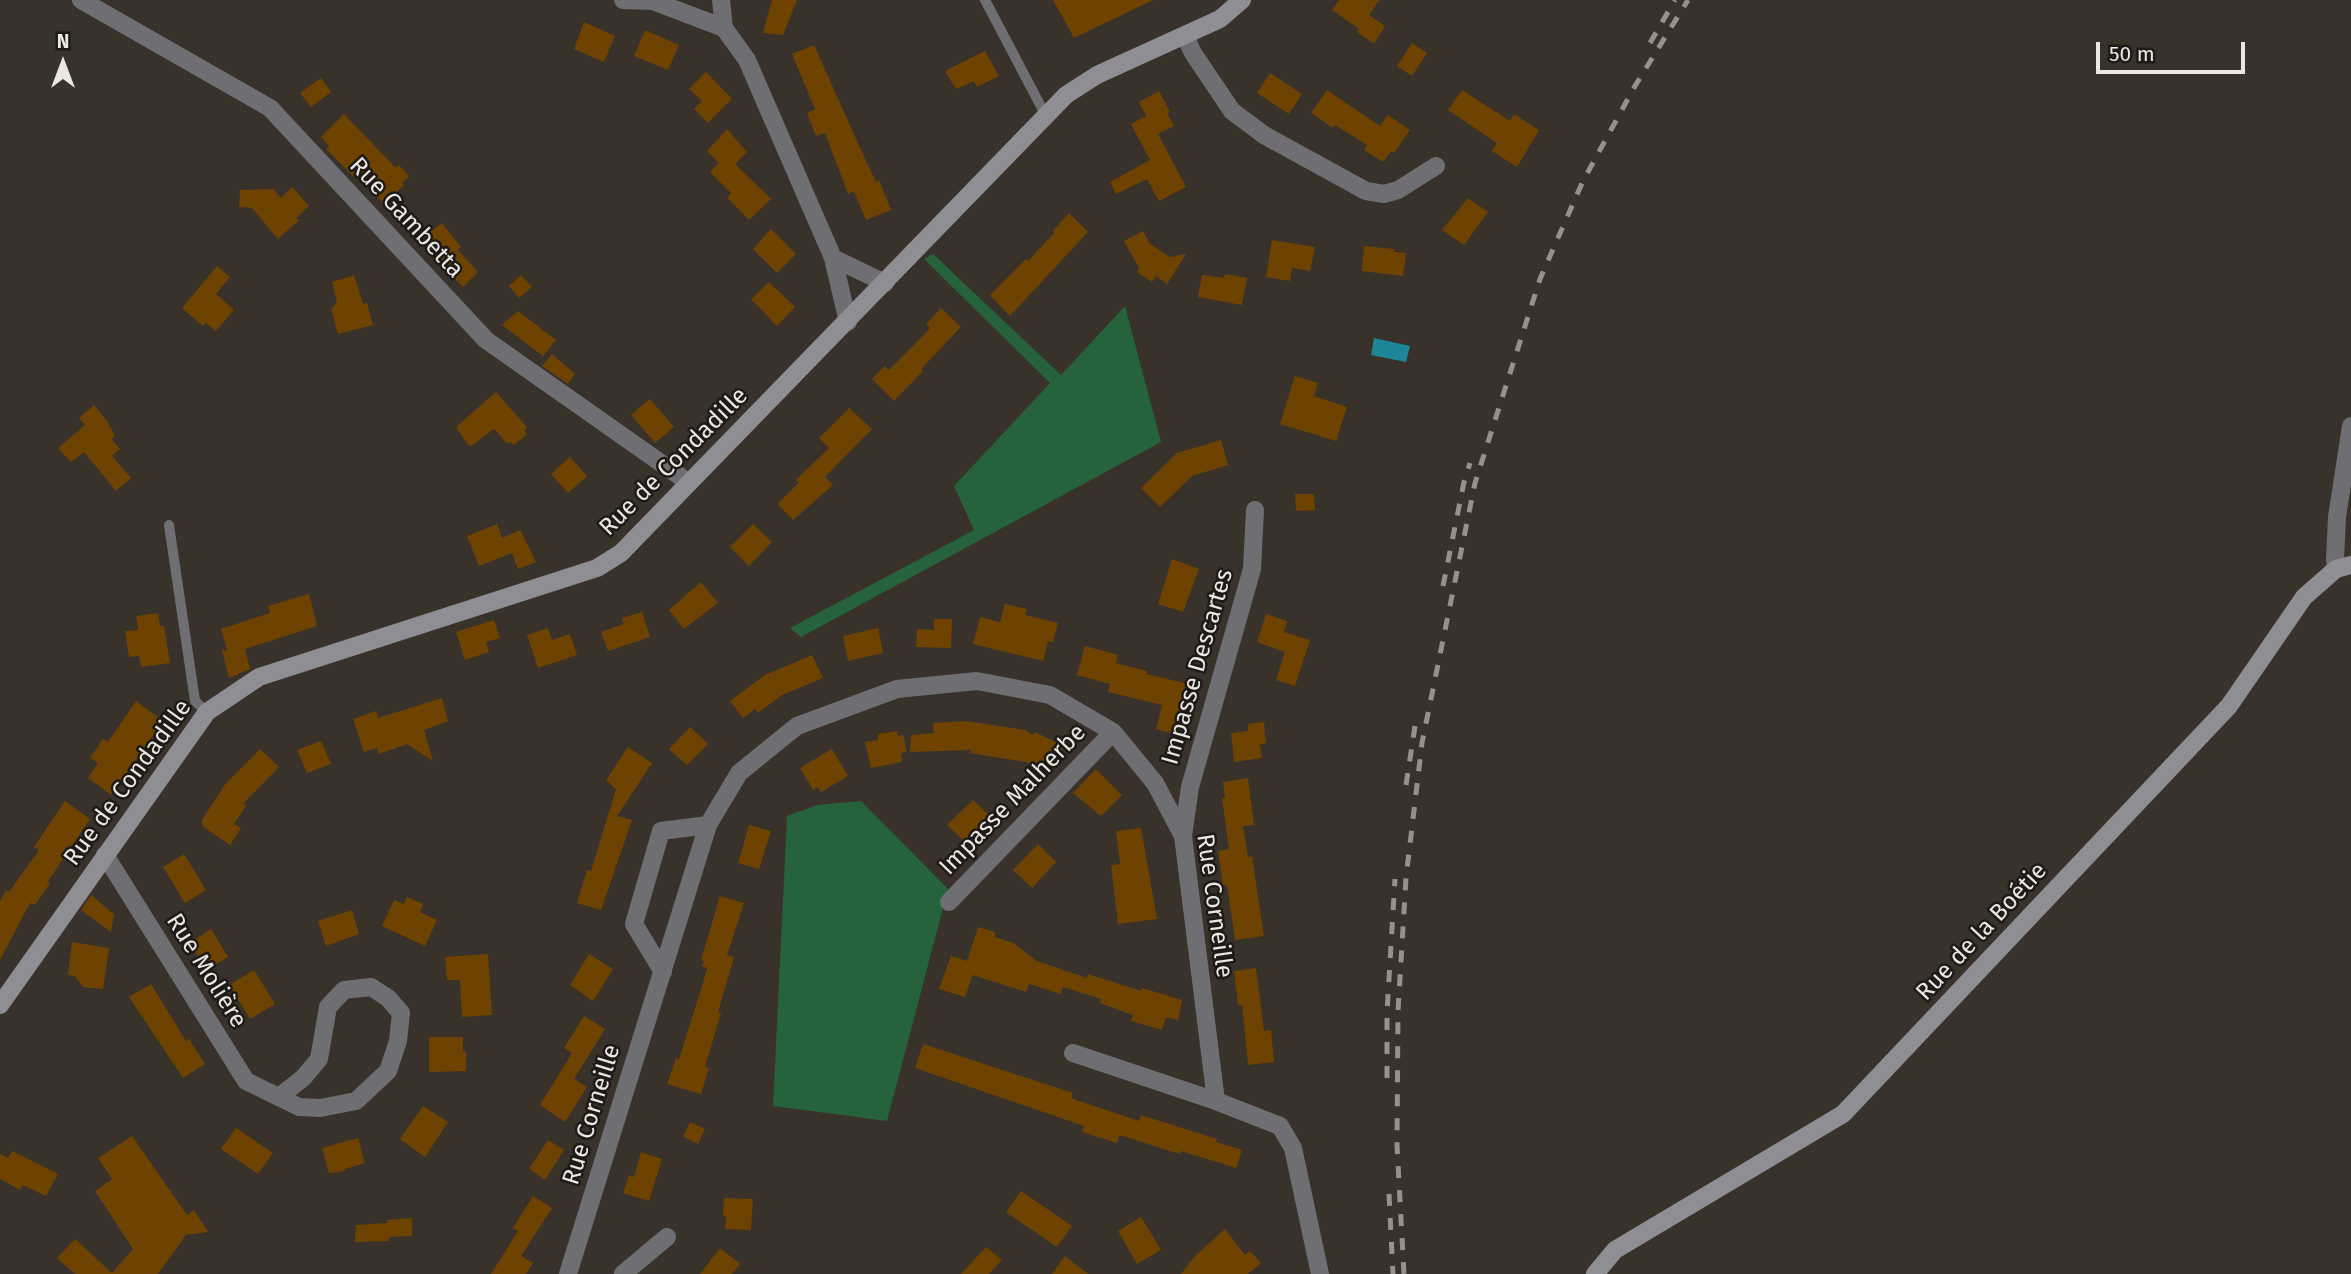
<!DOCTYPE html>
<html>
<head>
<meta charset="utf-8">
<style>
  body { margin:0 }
  #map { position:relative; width:2351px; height:1274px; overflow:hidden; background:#38322b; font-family:"Fira Sans",sans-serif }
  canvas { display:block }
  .north { position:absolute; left:28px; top:28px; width:70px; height:70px; -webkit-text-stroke:5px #1d1a17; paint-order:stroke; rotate:0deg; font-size:19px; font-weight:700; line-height:28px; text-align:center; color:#ebe7e3 }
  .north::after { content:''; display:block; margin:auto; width:24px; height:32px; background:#ebe7e3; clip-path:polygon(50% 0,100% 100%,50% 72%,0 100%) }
  .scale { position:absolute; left:2096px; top:42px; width:149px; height:32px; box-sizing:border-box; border:4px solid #ebe7e3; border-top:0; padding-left:9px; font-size:21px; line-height:24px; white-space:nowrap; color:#ebe7e3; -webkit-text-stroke:5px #1d1a17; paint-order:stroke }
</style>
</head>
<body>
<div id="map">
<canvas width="2351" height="1274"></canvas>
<div class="north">N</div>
<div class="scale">50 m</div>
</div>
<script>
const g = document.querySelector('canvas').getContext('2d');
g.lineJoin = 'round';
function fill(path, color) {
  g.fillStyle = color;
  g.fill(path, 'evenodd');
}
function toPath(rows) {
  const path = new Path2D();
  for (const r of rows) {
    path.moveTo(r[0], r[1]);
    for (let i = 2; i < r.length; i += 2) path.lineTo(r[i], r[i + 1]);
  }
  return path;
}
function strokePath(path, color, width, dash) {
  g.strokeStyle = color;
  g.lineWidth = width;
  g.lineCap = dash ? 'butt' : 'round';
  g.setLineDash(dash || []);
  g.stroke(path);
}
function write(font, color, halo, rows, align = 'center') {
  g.font = font + ' "Fira Sans",sans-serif';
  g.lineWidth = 5;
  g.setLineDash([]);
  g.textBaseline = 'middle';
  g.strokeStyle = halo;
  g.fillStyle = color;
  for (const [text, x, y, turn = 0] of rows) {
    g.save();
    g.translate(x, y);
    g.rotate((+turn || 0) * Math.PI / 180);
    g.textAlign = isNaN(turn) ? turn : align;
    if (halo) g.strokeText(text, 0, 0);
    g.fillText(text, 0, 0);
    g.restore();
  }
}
const green = toPath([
  [933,254,1061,375,1125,306,1161,442,801,637,790,628,974,530,954,486,1050,383,924,259],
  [861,801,948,889,887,1121,773,1106,787,816,817,805]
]);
const water = toPath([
  [1374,338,1410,346,1406,362,1371,355]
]);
const building = toPath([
  [772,0,797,0,783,35,763,33],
  [1053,0,1153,0,1074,38],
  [1339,0,1379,0,1369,15,1385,26,1374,44,1357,32,1359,29,1332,10],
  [584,22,615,36,604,62,574,49],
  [645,30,679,45,668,70,634,56],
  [1412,43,1427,53,1412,76,1397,66],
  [814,45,861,150,876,182,879,180,891,210,866,220,854,191,848,194,825,133,816,136,807,113,815,109,792,54],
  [985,51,999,76,977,87,974,81,956,89,945,71],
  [706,72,732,99,708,123,694,109,702,101,689,89],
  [1270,73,1302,94,1289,114,1257,93],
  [321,78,331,92,311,107,300,93],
  [1327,90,1380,126,1388,115,1410,130,1394,153,1391,151,1383,162,1364,150,1367,145,1335,125,1333,128,1311,113],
  [1462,90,1510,121,1514,114,1539,130,1517,167,1492,151,1497,143,1448,110],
  [1159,91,1170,112,1167,113,1174,126,1158,134,1186,187,1159,201,1147,179,1116,194,1110,182,1150,160,1131,124,1146,116,1139,102],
  [344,114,396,168,399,165,409,176,402,183,404,185,384,204,357,175,354,177,326,149,329,146,321,137],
  [727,129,747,152,735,164,771,199,749,220,727,198,731,193,710,172,719,163,707,151],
  [292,187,309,206,296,218,299,220,278,239,252,208,239,207,240,190,273,189,281,198],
  [1468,198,1488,212,1464,245,1442,230],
  [1069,213,1088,232,1010,316,990,295,1026,259,1028,261,1055,232,1053,231],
  [442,223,461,247,458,250,478,272,463,287,433,255,439,250,427,234],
  [771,229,796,254,777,273,753,249],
  [1143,231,1150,244,1170,257,1186,254,1167,284,1156,276,1152,282,1137,272,1139,268,1124,241],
  [1272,240,1315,247,1310,271,1292,268,1290,281,1266,277],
  [1364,246,1394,249,1394,252,1406,253,1403,276,1362,271],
  [217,266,230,277,216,294,234,310,216,331,206,323,203,326,182,308],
  [1225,274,1247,278,1242,305,1198,297,1202,275,1224,278],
  [354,275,363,304,367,303,373,325,338,334,331,309,337,302,332,282],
  [521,275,532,287,519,298,509,286],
  [769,282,795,307,777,326,751,299],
  [941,308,961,327,921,369,923,371,894,401,872,379,885,366,889,370,920,339,930,328,926,324],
  [518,311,556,340,543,356,502,325],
  [552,354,575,374,568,384,542,366],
  [1295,376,1318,383,1314,396,1347,407,1336,441,1280,424],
  [496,392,527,427,524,431,527,434,514,445,510,442,508,444,494,429,471,446,468,445,456,427],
  [650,399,674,427,655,443,631,415],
  [94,405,107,421,115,436,111,439,120,449,112,456,131,478,116,491,84,452,71,462,58,448,85,425,79,418],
  [849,408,872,429,825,477,833,485,793,520,777,504,799,483,796,480,829,448,819,438],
  [1221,440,1228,465,1192,476,1160,507,1141,488,1177,453],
  [570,457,587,476,568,493,551,474],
  [1295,494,1314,494,1315,510,1296,511],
  [497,524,502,538,520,530,536,562,518,569,512,553,479,566,467,536],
  [753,524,772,542,749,566,730,547],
  [1172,559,1199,569,1183,612,1158,604],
  [701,582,718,603,684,629,669,610],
  [309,594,317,626,245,649,250,669,229,678,222,650,227,650,221,629,270,613,268,606],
  [1005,604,1027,609,1025,615,1058,623,1053,642,1048,641,1043,661,973,644,980,617,1000,622],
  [642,612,650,637,608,651,601,632,624,624,622,618],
  [158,613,160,626,164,626,170,663,141,667,139,656,129,657,125,631,138,630,136,616],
  [1266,614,1287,621,1284,632,1310,640,1295,686,1276,680,1285,652,1257,642],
  [934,619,952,619,951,648,916,647,917,629,934,630],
  [494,620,500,638,486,642,489,652,465,660,456,632],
  [548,628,552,640,570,634,577,655,538,668,527,635],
  [878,628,883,653,848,661,843,636],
  [1085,646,1118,655,1116,663,1147,671,1146,674,1193,685,1178,735,1156,729,1162,705,1108,692,1110,684,1077,675],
  [812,655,823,678,782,695,758,713,755,709,743,718,730,701,765,675],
  [442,698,448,721,424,730,433,761,407,744,379,754,377,748,364,752,353,719,376,711,378,718],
  [136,701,163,721,111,795,88,778,98,763,90,758,103,739,108,742],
  [966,721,1025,730,1033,735,1035,732,1064,746,1055,765,1046,761,1041,770,1026,762,970,753,971,750,910,752,911,735,934,733,933,723],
  [1264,722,1266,743,1260,744,1262,758,1234,762,1231,733,1248,731,1248,724],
  [690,727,708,744,687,765,669,749],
  [897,731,898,736,903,735,907,752,901,753,902,762,871,768,865,742,878,740,878,734],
  [321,741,331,764,307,773,297,750],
  [628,747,652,763,617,816,632,820,601,910,577,903,587,870,591,871,616,789,606,780],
  [260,749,279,767,243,804,246,806,234,824,241,828,230,845,202,826,202,820,226,783],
  [832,749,848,776,821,792,817,787,813,790,800,768],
  [1096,769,1122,795,1101,816,1073,793],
  [1248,778,1254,825,1243,826,1248,857,1252,856,1264,936,1235,940,1227,885,1223,886,1218,851,1229,849,1222,798,1225,798,1223,782],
  [973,800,992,818,967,844,947,825],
  [65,801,90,819,48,881,50,883,35,905,30,903,0,960,0,901,6,890,9,892,39,850,34,847],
  [749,825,771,831,759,869,738,863],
  [1141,828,1157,919,1118,924,1111,865,1120,864,1116,831],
  [1038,844,1056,862,1032,888,1013,870],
  [184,854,206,890,185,903,163,867],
  [91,895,114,914,111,932,81,910],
  [720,896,744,903,727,955,734,957,718,1012,721,1013,705,1067,709,1068,701,1094,667,1084,676,1058,679,1059,703,983,707,968,702,966,704,961,701,960],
  [407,897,423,904,420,912,437,920,425,946,382,926,394,900,404,904],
  [352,910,359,934,326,946,318,921],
  [978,927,995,932,995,937,1013,943,1037,961,1087,978,1088,974,1141,991,1142,988,1182,1000,1178,1020,1166,1017,1162,1030,1131,1021,1133,1015,1100,1003,1101,999,1063,987,1061,994,1029,984,1026,992,973,975,965,997,939,989,951,956,967,961],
  [211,929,228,957,206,970,190,943],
  [72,942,109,948,103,989,83,987,75,976,68,975],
  [488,954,492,1015,462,1017,460,980,447,980,445,957],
  [589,954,613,969,593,1001,570,985],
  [1256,968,1264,1031,1271,1030,1274,1062,1248,1065,1242,1005,1238,1005,1234,971],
  [254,970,275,1004,250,1019,229,985],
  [151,984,186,1041,189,1039,205,1064,183,1078,129,997],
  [584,1016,605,1029,574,1079,587,1087,565,1122,540,1105,572,1053,564,1048],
  [429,1037,463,1037,463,1051,466,1052,466,1071,429,1072],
  [923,1044,1073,1093,1071,1098,1139,1121,1141,1115,1217,1139,1216,1142,1242,1150,1236,1168,1181,1151,1180,1154,1119,1135,1117,1143,1082,1132,1084,1126,915,1068],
  [423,1106,448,1122,425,1157,400,1139],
  [690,1122,705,1129,698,1144,683,1136],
  [236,1128,273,1153,258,1174,221,1149],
  [132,1136,187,1215,194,1210,208,1232,186,1235,158,1274,75,1274,57,1258,75,1239,112,1273,133,1249,95,1191,112,1179,98,1158],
  [358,1138,365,1163,345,1169,345,1171,329,1173,322,1148],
  [548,1140,564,1150,545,1180,529,1169],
  [12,1151,58,1174,46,1196,23,1185,20,1190,0,1179,0,1154,8,1158],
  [641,1152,662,1159,649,1201,623,1193,629,1175,634,1177],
  [1021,1191,1072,1226,1057,1247,1006,1212],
  [533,1196,552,1208,521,1256,533,1263,526,1274,491,1274,518,1231,513,1228],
  [724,1198,753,1199,751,1230,725,1229,726,1216,723,1216],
  [1141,1217,1161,1250,1137,1264,1118,1231],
  [412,1218,412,1236,389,1237,389,1241,355,1242,356,1225,387,1223,387,1220],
  [1225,1229,1245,1255,1250,1251,1261,1263,1248,1274,1181,1274,1195,1256],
  [986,1247,1002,1260,989,1274,961,1274],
  [720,1248,740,1264,732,1274,700,1274],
  [1065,1256,1088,1274,1052,1274]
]);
const lane = toPath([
  [985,0,1046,116],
  [169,525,195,701,207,712]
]);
const street = toPath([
  [81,0,270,108,486,340,688,482],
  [623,0,653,1,724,28,747,60,833,258],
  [721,0,724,28],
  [1185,36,1193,53,1232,111,1264,135,1366,191,1384,194,1398,190,1436,166],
  [848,322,833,258,885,283],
  [2336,569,2335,560,2337,517,2351,426],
  [1183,836,1190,787,1252,569,1255,510],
  [105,855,246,1081,299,1107,320,1108,356,1101,388,1071,398,1041,401,1013,388,998,371,987,344,990,328,1007,319,1059,303,1078,280,1096],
  [949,902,1113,732],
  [663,972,634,924,661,831,708,825],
  [1073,1053,1216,1101],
  [568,1274,708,825,739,773,797,726,897,689,977,681,1050,695,1113,732,1155,783,1183,836,1216,1101,1280,1126,1293,1148,1320,1274],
  [623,1274,667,1237]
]);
const secondary = toPath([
  [0,1005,207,712,259,677,597,568,621,553,1066,95,1097,75,1220,19,1242,0],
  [1595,1274,1615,1250,1843,1114,2229,706,2304,597,2336,569,2351,565]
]);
const rail = toPath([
  [1650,43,1675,0],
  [1443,586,1464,482,1470,463],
  [1406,785,1415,726],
  [1387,1078,1387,1012,1395,879],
  [1389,1194,1393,1274],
  [1404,1274,1397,1145,1398,1011,1406,878,1422,743,1475,483,1540,279,1583,181,1635,86,1688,0]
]);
const streetNames = [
  ["Rue Gambetta",406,218,47],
  ["Rue de Condadille",674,462,-45],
  ["Impasse Descartes",1198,667,-74],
  ["Rue de Condadille",128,783,-54],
  ["Impasse Malherbe",1013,800,-46],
  ["Rue Corneille",1214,906,82],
  ["Rue de la Boétie",1982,932,-47],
  ["Rue Molière",206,971,58],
  ["Rue Corneille",592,1115,-73]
];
fill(green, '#26623b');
fill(water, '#1f8697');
fill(building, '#6e4302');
strokePath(lane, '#6f6e72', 10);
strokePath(street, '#6f6e72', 18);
strokePath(secondary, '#908e95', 18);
strokePath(rail, '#96918c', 5, [12, 12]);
write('24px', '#ebe7e3', '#1d1a17', streetNames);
</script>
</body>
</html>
